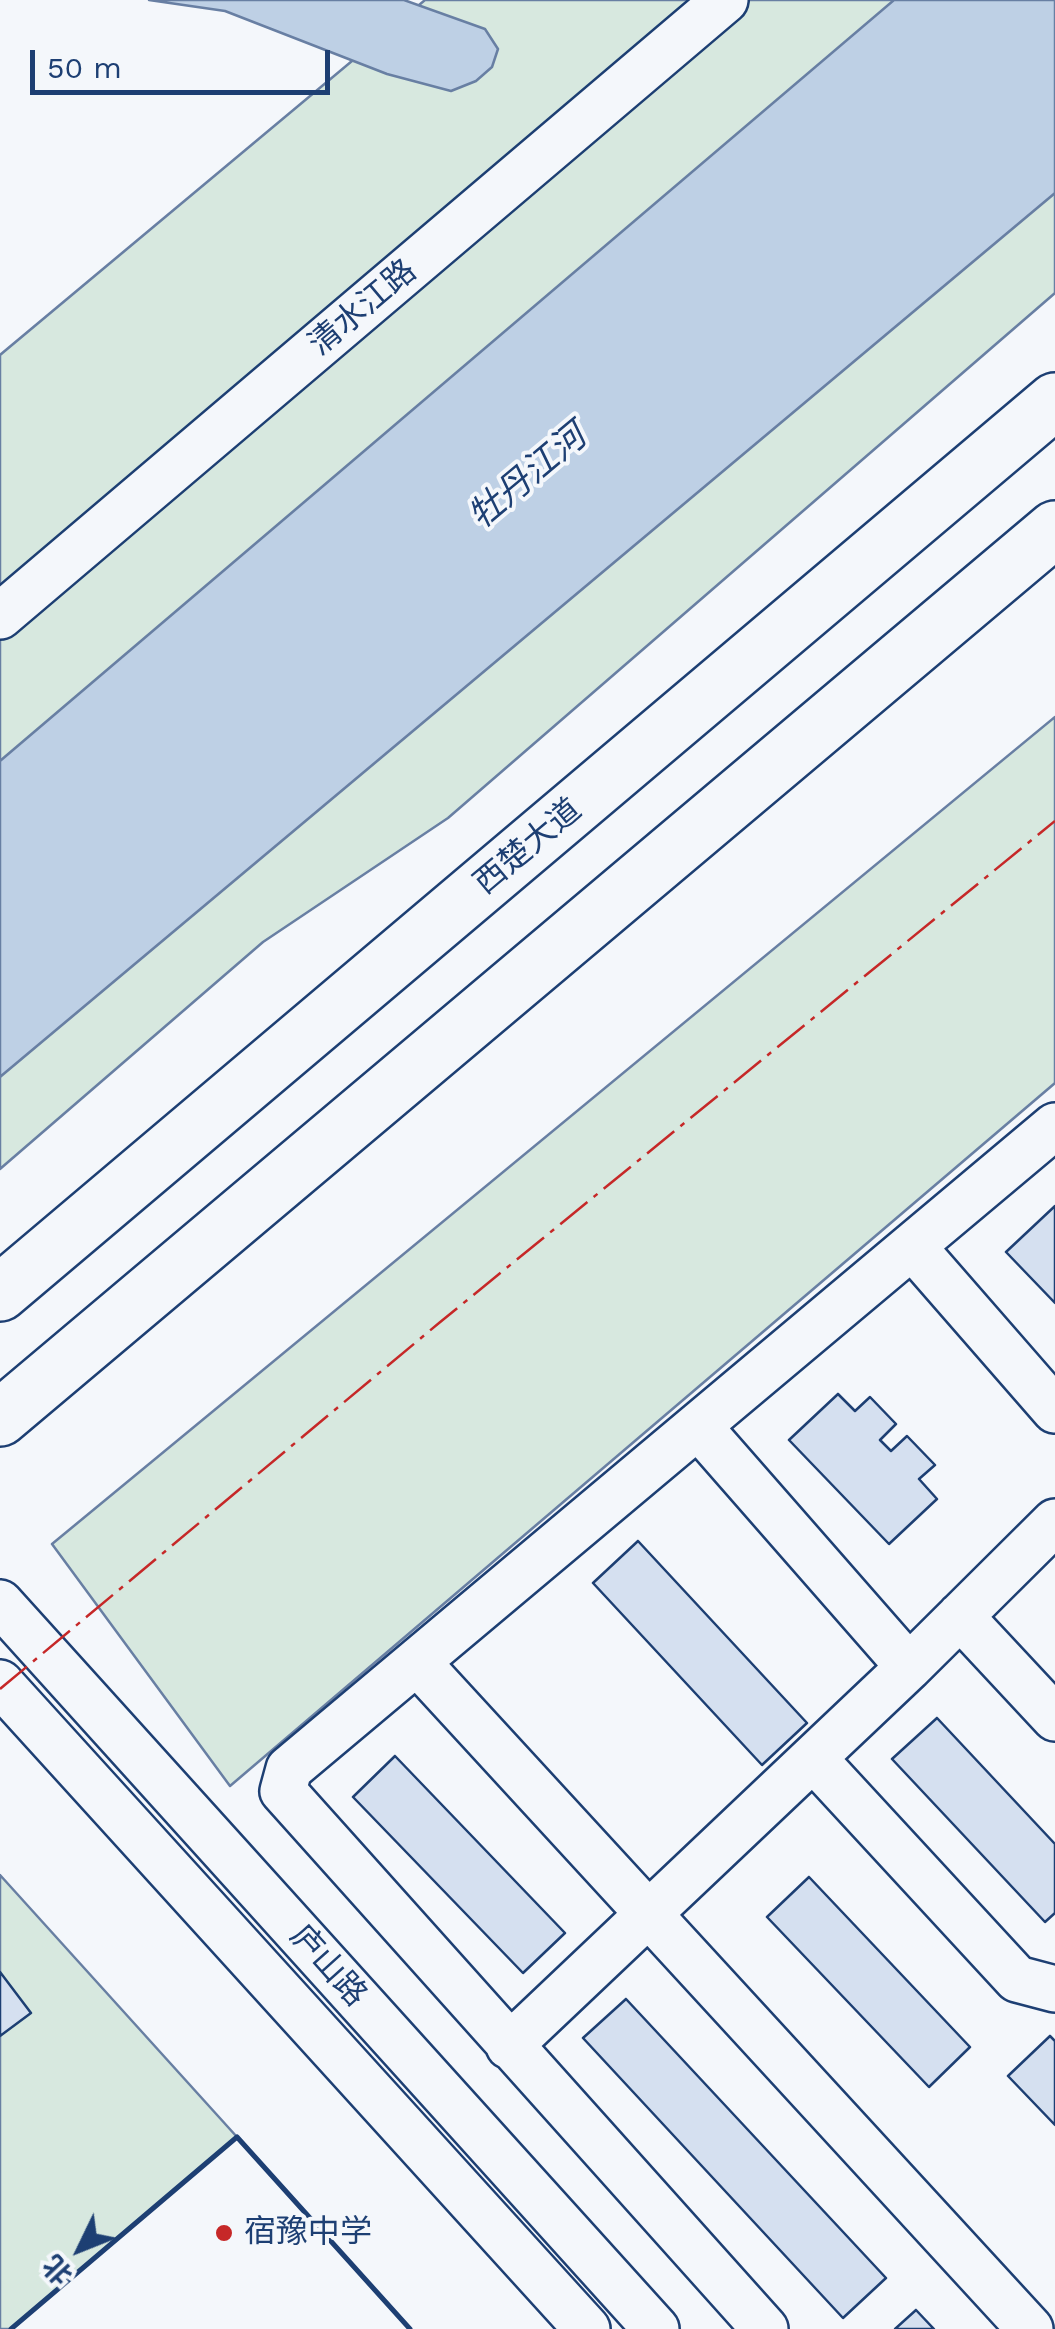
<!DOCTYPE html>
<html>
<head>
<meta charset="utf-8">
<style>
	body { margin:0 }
	#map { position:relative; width:1055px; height:2329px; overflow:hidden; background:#f4f7fb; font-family:"Work Sans","Noto Sans SC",sans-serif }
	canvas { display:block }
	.north { position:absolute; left:30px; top:2199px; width:100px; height:100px; -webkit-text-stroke:8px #f4f7fb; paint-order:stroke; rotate:227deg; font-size:28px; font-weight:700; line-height:40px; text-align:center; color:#1d3f73 }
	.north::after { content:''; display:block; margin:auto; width:35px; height:45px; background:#1d3f73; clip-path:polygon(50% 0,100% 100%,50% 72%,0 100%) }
	.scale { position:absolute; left:30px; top:50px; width:300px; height:45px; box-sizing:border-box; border:5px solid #1d3f73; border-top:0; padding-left:12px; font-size:30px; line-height:35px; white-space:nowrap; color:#1d3f73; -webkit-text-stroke:8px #f4f7fb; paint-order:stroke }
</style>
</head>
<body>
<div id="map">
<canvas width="1055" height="2329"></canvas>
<div class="north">北</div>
<div class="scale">50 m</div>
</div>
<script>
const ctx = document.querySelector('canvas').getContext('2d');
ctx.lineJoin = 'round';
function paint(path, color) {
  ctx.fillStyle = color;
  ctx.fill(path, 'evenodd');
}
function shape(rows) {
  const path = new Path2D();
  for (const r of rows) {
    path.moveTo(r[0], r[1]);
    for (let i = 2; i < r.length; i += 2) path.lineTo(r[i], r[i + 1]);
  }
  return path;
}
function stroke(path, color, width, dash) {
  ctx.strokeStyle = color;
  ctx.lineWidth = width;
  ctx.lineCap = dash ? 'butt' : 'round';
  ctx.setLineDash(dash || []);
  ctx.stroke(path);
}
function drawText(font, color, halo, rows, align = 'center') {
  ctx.font = font + ' "Work Sans","Noto Sans SC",sans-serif';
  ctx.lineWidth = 8;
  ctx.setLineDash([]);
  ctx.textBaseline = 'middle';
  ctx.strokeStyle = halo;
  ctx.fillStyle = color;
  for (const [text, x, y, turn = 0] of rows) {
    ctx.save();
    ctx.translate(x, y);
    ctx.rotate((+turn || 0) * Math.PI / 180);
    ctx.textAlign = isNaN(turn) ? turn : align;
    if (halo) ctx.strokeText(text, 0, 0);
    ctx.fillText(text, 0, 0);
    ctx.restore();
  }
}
const green = shape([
	[425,0,1055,0,1055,293,448,818,263,942,0,1169,0,355,425,0],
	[1055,717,1055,1083,230,1786,52,1544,1055,717],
	[0,1875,237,2137,11,2329,0,2329,0,1875]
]);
paint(green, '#d7e8df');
stroke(green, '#687fa3', 2.5);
const water = shape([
	[149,0,404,0,485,29,498,49,492,67,476,81,451,91,387,74,225,11,149,0],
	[894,0,1055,0,1055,193,0,1077,0,761,894,0]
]);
paint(water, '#bed0e5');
stroke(water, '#687fa3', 2.5);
const building = shape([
	[1055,1206,1055,1303,1006,1252,1055,1206],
	[838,1394,855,1411,870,1397,896,1424,880,1440,891,1451,907,1436,935,1465,919,1479,937,1499,889,1544,789,1440,838,1394],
	[638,1541,807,1723,762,1765,593,1583,638,1541],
	[937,1718,1055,1844,1055,1913,1045,1922,892,1759,937,1718],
	[395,1756,565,1933,523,1973,353,1797,395,1756],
	[809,1877,970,2047,929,2087,767,1917,809,1877],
	[0,1972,31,2013,0,2036,0,1972],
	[626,1999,886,2278,843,2318,583,2038,626,1999],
	[1050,2036,1055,2041,1055,2125,1008,2076,1050,2036],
	[916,2310,934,2329,895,2329,916,2310]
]);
paint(building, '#d5e0f0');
stroke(building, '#1d3f73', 2.5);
const minor = shape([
	[0,616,725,0],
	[912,1246,1055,1410],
	[698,1426,909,1667],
	[0,1603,656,2329],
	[960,1616,1055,1718],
	[417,1662,1030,2329],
	[0,1683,587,2329],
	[813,1758,1017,1979,1055,1989],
	[509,2046,909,1667,1055,1522],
	[765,2329,283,1791,289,1769,1055,1126]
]);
const highway = shape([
	[0,1293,1055,401],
	[0,1418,1055,529]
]);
stroke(minor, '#1d3f73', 50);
stroke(highway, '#1d3f73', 60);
stroke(minor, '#f4f7fb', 45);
stroke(highway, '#f4f7fb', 55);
stroke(shape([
	[11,2329,237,2137,410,2329]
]), '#1d3f73', 5);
stroke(shape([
	[0,1689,439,1323,1055,821]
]), '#c62828', 2.5, [35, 8, 5, 8]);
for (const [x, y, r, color] of [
	[224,2233,10,"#c62828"]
]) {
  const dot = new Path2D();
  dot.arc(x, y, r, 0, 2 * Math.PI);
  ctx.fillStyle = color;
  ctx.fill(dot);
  stroke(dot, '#f4f7fb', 4);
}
drawText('32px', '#1d3f73', '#f4f7fb', [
	["清水江路",363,308,-40],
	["西楚大道",528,847,-40],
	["庐山路",328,1966,48]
]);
drawText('32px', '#1d3f73', '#f4f7fb', [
	["宿豫中学",244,2233]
], 'left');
drawText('italic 35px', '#1d3f73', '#f4f7fb', [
	["牡丹江河",528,477,-40]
]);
</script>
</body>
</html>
